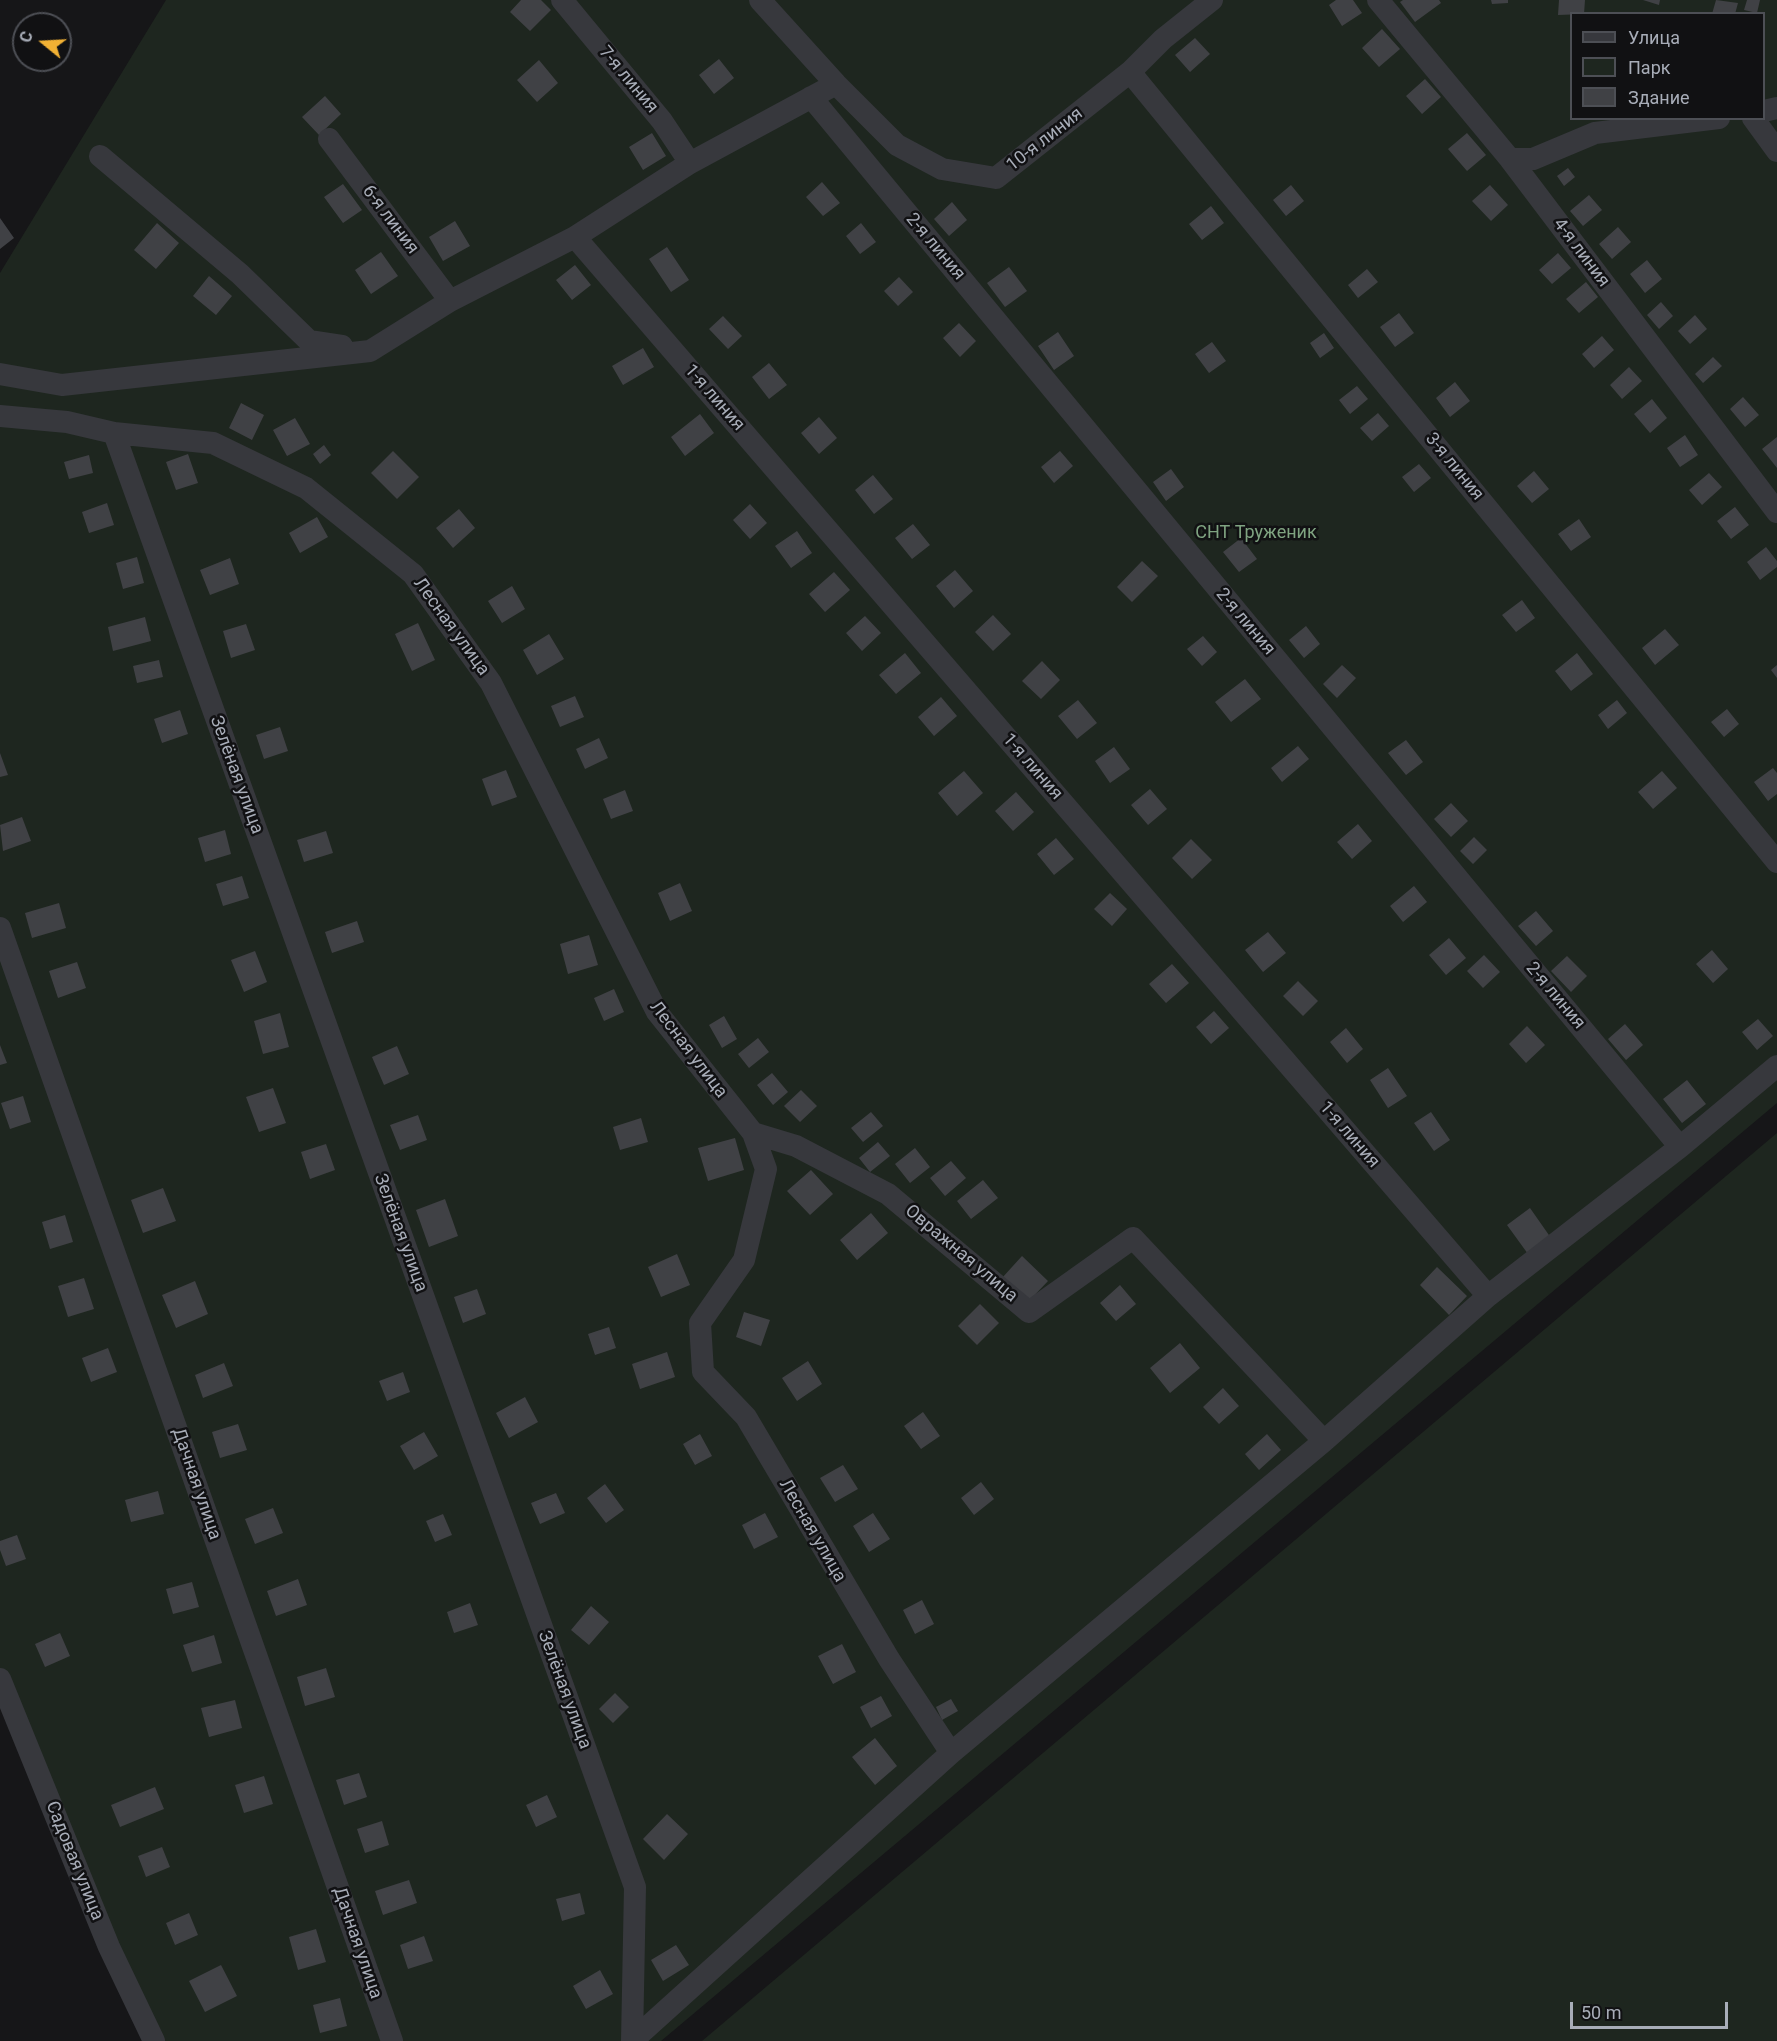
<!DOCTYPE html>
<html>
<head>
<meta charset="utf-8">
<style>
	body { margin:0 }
	#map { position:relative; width:1777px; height:2041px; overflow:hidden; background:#161618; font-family:Roboto,sans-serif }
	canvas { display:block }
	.legend { position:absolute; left:1570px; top:12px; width:195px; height:108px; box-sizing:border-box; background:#111113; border:2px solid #4d4f55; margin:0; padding:8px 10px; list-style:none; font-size:18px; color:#a8adb8 }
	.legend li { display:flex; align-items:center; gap:12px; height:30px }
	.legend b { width:30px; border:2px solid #4d4f55 }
	.north { position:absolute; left:12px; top:12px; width:60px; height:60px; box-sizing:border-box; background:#111113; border:2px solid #4d4f55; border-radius:50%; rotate:288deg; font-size:16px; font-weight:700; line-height:24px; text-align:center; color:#a8adb8 }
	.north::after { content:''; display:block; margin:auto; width:21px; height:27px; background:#f2b134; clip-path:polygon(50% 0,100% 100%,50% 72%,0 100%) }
	.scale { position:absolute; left:1570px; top:2002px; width:158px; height:27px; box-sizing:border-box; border:3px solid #a8adb8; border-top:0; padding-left:8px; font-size:18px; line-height:21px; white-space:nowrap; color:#a8adb8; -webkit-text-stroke:4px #111113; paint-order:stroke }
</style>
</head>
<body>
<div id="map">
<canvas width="1777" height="2041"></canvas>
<ul class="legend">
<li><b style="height:8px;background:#37383d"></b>Улица</li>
<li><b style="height:16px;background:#1e261f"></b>Парк</li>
<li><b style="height:16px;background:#404145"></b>Здание</li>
</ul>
<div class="north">С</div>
<div class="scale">50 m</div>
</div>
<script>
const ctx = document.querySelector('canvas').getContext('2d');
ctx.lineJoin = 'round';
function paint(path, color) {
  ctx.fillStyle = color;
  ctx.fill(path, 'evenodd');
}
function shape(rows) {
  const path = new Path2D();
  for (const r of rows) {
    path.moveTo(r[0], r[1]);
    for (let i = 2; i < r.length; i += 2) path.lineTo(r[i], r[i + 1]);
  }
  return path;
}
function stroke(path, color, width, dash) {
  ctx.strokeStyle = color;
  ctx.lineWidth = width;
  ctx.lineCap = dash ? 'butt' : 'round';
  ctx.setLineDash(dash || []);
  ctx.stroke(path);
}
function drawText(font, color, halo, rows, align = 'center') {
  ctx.font = font + ' Roboto,sans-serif';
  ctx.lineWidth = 5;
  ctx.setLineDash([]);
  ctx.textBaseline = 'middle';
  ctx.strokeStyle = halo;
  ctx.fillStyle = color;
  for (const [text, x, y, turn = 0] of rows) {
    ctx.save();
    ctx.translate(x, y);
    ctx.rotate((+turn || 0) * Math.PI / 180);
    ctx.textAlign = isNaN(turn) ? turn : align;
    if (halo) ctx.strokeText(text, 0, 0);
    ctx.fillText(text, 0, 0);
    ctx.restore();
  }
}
paint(shape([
	[166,0,1777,0,1777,1103,661,2041,155,2041,0,1689,0,273],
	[1572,14,1764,14,1764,118,1572,118],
	[1777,1133,1777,2041,702,2041]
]), '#1e261f');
paint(shape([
	[521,0,541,0,551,10,530,31,510,12],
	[1336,0,1353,0,1362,13,1342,26,1329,5],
	[1403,0,1439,0,1441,3,1415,22,1400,2],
	[1491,0,1508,0,1508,3,1492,4],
	[1559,0,1585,0,1584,14,1558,15],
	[1643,0,1660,0,1659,5],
	[1716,0,1738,3,1735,14,1712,14],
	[1747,0,1760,0,1757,13,1744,10],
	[1382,29,1400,49,1379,67,1362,48],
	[1195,38,1210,54,1190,72,1175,55],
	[719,59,734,78,714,94,699,75],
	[539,60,558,83,537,102,517,80],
	[1425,79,1441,97,1422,114,1406,96],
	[325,96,341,114,319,135,302,117],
	[652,133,666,156,643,170,629,147],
	[1467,133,1486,155,1467,171,1448,149],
	[1568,168,1575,177,1564,186,1557,176],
	[822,182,840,203,823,216,806,197],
	[343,184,362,210,343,223,324,197],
	[1291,185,1304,201,1286,216,1273,200],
	[1490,185,1508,205,1491,221,1472,201],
	[1589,195,1602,210,1583,226,1570,211],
	[952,202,967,220,949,236,934,219],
	[1211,206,1224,223,1202,240,1189,224],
	[0,218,14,238,0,249],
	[455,221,470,246,443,261,429,237],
	[157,223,179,243,156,269,134,250],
	[861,223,876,242,860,254,846,236],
	[1618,227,1631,242,1612,259,1599,244],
	[667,247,689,280,671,292,649,259],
	[381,252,398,276,371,294,355,270],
	[1558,253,1571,268,1552,284,1539,270],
	[1647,260,1662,279,1645,293,1630,274],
	[575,265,591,285,572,300,556,280],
	[1009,267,1027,291,1005,307,987,283],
	[1367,269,1378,282,1358,298,1348,285],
	[209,276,232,296,216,315,193,296],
	[899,277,913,292,898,306,884,291],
	[1586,282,1598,297,1579,313,1566,299],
	[1661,302,1673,316,1659,329,1647,315],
	[1399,313,1414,333,1395,347,1380,327],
	[1695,315,1707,329,1690,344,1678,331],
	[723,316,742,336,728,349,709,329],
	[959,323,976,341,960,357,943,338],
	[1058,332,1074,356,1054,370,1038,346],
	[1324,333,1334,348,1320,358,1310,343],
	[1602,336,1614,350,1594,368,1582,354],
	[1212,342,1226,361,1209,373,1195,354],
	[643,348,654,367,623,385,612,366],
	[1713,357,1722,366,1703,383,1695,374],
	[769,363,787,385,769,399,752,377],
	[1629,367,1642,381,1622,399,1610,385],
	[1455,382,1470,401,1450,417,1436,398],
	[1357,386,1368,399,1350,414,1339,400],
	[1743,397,1759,415,1745,427,1730,409],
	[1652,399,1667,418,1650,433,1634,414],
	[241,403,264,415,252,440,229,428],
	[1378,413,1389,426,1372,441,1360,428],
	[700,414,714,433,685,456,671,437],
	[819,417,837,438,819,454,801,433],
	[295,418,310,444,287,456,273,430],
	[1685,435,1698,455,1680,467,1667,448],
	[1777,437,1777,468,1762,449],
	[324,445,331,455,320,464,313,454],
	[393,451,419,477,397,499,371,473],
	[1060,451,1073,466,1054,483,1041,467],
	[188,454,198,483,176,490,166,462],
	[89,455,93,473,69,479,64,462],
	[1419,464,1431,478,1414,492,1402,477],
	[1171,469,1184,487,1166,501,1153,482],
	[1534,471,1549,489,1532,503,1517,486],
	[1709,473,1722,487,1702,505,1689,490],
	[873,475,893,499,874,514,855,490],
	[107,503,114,525,89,533,82,512],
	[750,504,767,523,750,539,733,520],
	[1735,507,1749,525,1731,539,1717,521],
	[459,509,475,528,453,548,436,528],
	[317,517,328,537,300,553,289,533],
	[1579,519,1591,537,1571,551,1558,534],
	[913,524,930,545,912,559,895,538],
	[797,531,812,553,791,568,775,546],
	[1241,538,1257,559,1239,572,1223,552],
	[1766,547,1777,561,1777,567,1760,580,1747,562],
	[137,557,144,583,123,589,116,563],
	[230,558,239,584,210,595,200,570],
	[1142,561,1158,576,1132,602,1117,587],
	[955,570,973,591,954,608,936,586],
	[834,572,850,590,825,612,809,594],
	[512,586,525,609,502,623,488,601],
	[1522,600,1535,618,1516,632,1502,615],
	[993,615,1011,634,993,651,975,632],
	[865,616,881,633,862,651,846,633],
	[145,617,151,641,113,651,108,627],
	[418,623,435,660,412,671,395,634],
	[246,624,255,650,231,658,223,631],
	[1306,626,1320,644,1304,658,1289,640],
	[1665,629,1679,645,1655,665,1642,648],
	[549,634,564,659,537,675,523,650],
	[1203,636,1217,652,1202,666,1187,649],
	[905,653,921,673,896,694,879,675],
	[1577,653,1593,674,1571,691,1555,671],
	[159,660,163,677,137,683,133,666],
	[1042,661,1060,680,1041,699,1022,681],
	[1342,665,1356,678,1337,698,1323,684],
	[1777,665,1777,678,1771,670],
	[1245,679,1261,699,1231,722,1215,702],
	[575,696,584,717,560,727,551,706],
	[941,697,957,716,934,736,918,717],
	[1078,700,1097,723,1077,739,1058,716],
	[1617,700,1627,713,1608,729,1598,715],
	[1727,709,1739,724,1724,737,1711,722],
	[180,710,188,734,162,743,154,719],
	[280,727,288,751,264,759,256,735],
	[599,738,608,758,585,769,576,749],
	[1406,740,1423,762,1406,775,1388,753],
	[1298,746,1309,759,1282,782,1271,768],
	[1114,747,1130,769,1110,783,1095,761],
	[0,753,8,775,0,777],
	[1773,768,1777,773,1777,794,1768,801,1754,782],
	[506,770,517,797,492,806,482,779],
	[964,771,983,793,957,816,938,793],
	[1662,771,1677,788,1653,809,1638,792],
	[1150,789,1167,809,1148,825,1131,805],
	[625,790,633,811,611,819,603,799],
	[1016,792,1034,812,1013,831,995,811],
	[1451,803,1468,821,1451,837,1434,819],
	[22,817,31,841,3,851,0,825],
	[1358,824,1372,841,1352,859,1337,842],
	[225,830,231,854,205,862,198,838],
	[326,831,333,853,304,862,297,840],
	[1474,837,1487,850,1473,864,1460,851],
	[1056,838,1074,859,1054,875,1037,854],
	[1191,839,1212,860,1192,879,1172,858],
	[242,876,249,898,223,906,216,884],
	[680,883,692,911,670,921,658,893],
	[1414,886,1427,902,1403,922,1390,906],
	[1110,893,1127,909,1112,926,1094,909],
	[59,903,66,928,32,938,25,913],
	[1536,911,1553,931,1536,946,1518,926],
	[357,921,364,942,332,953,325,932],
	[1268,932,1286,953,1263,972,1245,950],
	[589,935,598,965,568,974,560,944],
	[1449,938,1466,958,1446,975,1429,955],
	[1712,950,1728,969,1713,983,1696,964],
	[255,951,267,982,244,992,231,960],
	[1484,955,1500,972,1483,988,1467,971],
	[1567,956,1587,976,1571,992,1551,971],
	[77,962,86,988,58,998,49,971],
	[1172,964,1189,983,1166,1003,1149,984],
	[1298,981,1318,1001,1303,1016,1283,996],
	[614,989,624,1012,604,1021,594,998],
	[1214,1011,1229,1028,1211,1044,1196,1027],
	[280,1013,289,1047,263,1054,254,1021],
	[724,1016,737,1039,722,1048,709,1025],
	[1758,1019,1773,1036,1757,1050,1742,1032],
	[1625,1024,1643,1045,1626,1060,1608,1039],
	[1527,1026,1545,1045,1526,1063,1509,1044],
	[1346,1028,1363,1049,1347,1063,1330,1042],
	[758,1038,769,1052,749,1068,738,1054],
	[0,1045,7,1063,0,1065],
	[397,1046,409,1074,384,1085,372,1057],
	[1388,1068,1407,1096,1388,1108,1370,1080],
	[772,1073,788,1092,773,1105,757,1085],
	[1687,1080,1706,1104,1682,1123,1663,1099],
	[273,1088,286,1123,259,1132,246,1097],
	[801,1090,817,1106,800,1122,784,1106],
	[23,1096,31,1122,10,1129,1,1103],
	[871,1112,883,1126,863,1142,851,1128],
	[1431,1112,1450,1140,1434,1151,1414,1123],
	[418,1115,427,1140,400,1150,390,1125],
	[641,1118,648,1142,620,1150,613,1127],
	[735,1138,744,1170,708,1181,698,1148],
	[878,1142,890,1156,870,1172,859,1158],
	[326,1144,335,1170,310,1179,301,1152],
	[915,1148,930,1167,910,1183,895,1164],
	[951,1161,966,1178,945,1196,930,1178],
	[811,1170,833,1194,810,1215,787,1191],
	[983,1180,998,1198,971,1219,957,1201],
	[163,1188,176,1221,143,1233,131,1200],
	[445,1199,458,1236,429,1247,416,1210],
	[1530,1208,1551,1238,1528,1254,1507,1225],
	[871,1213,888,1233,857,1260,840,1240],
	[65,1215,73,1242,50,1249,42,1222],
	[677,1254,690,1285,661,1297,648,1267],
	[1022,1256,1048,1281,1028,1302,1002,1278],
	[1437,1267,1467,1296,1449,1315,1420,1285],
	[84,1278,94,1309,68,1317,58,1286],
	[195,1281,208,1314,176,1328,162,1295],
	[1120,1285,1136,1304,1116,1321,1100,1303],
	[477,1289,486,1314,463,1323,454,1297],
	[980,1304,999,1323,977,1345,958,1326],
	[744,1312,770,1320,761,1346,736,1337],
	[609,1327,616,1348,595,1355,588,1334],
	[1180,1343,1200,1368,1170,1393,1150,1368],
	[108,1348,117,1372,91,1382,82,1358],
	[667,1352,675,1377,640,1389,632,1364],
	[808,1361,822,1384,797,1401,782,1378],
	[224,1363,233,1386,203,1398,195,1375],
	[403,1372,410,1392,387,1401,379,1381],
	[1223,1388,1239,1406,1219,1424,1203,1407],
	[525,1397,538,1422,509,1438,496,1413],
	[923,1412,940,1436,921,1449,904,1426],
	[238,1424,247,1450,220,1458,212,1432],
	[424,1432,438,1456,414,1470,400,1446],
	[700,1434,712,1456,695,1465,683,1444],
	[1267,1434,1281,1450,1259,1470,1245,1454],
	[843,1465,858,1489,835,1502,820,1478],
	[981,1482,994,1499,974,1515,961,1498],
	[605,1484,624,1510,606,1523,587,1498],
	[158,1491,164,1514,131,1522,125,1500],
	[556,1493,565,1513,540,1524,531,1503],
	[273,1508,283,1533,255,1544,245,1519],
	[765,1513,778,1537,754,1549,742,1525],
	[873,1513,890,1539,869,1552,853,1526],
	[443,1514,452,1535,435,1542,426,1521],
	[17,1535,26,1559,6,1566,0,1550,0,1541],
	[298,1579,307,1605,276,1616,267,1591],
	[192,1582,199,1607,173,1614,166,1589],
	[922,1600,934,1624,915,1634,903,1610],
	[470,1603,478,1625,454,1633,447,1612],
	[591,1606,609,1622,589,1645,571,1630],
	[60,1633,70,1656,45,1667,35,1644],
	[214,1635,222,1663,192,1672,183,1645],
	[842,1644,856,1672,833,1684,818,1656],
	[326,1668,335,1697,305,1706,297,1677],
	[615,1693,629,1707,613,1723,599,1709],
	[881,1696,892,1716,871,1728,860,1707],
	[951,1699,958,1711,942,1720,936,1707],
	[235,1700,242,1728,209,1737,201,1708],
	[875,1738,897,1766,875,1785,852,1757],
	[359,1773,367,1797,344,1805,336,1780],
	[264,1776,273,1804,244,1813,235,1785],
	[155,1787,164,1809,120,1827,111,1805],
	[547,1795,557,1817,536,1827,526,1805],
	[667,1814,688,1834,664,1860,643,1839],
	[382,1821,389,1845,365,1853,357,1829],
	[162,1847,170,1867,146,1877,138,1856],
	[409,1880,417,1903,383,1915,375,1891],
	[580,1893,585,1914,562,1921,556,1899],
	[189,1913,198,1935,175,1945,166,1923],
	[316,1929,326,1962,298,1970,289,1937],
	[424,1936,433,1961,408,1969,400,1945],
	[676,1945,689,1965,663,1981,651,1960],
	[221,1965,237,1996,205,2012,189,1981],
	[600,1970,613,1994,586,2009,573,1986],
	[340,1998,347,2026,320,2033,313,2005]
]), '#404145');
stroke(shape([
	[562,0,662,121,690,163],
	[760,0,836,84,897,145,942,169,996,178,1130,72,1163,39,1212,0],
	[1378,0,1510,159,1777,512],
	[1130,72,1777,862],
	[811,97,1680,1147],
	[1764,111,1777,108],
	[1753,118,1777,151],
	[329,139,450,301],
	[100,156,240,274,309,341,342,346],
	[1510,159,1533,159,1595,133,1719,118],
	[575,237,1488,1296],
	[0,374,62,385,370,351,450,301,575,237,690,163,836,84],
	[0,416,67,422,114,433,213,443,306,488,413,574,491,683,657,1012,753,1133,766,1169,744,1260,700,1323,703,1372,746,1417,889,1659,951,1753],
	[114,433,635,1887,632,2041],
	[0,928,392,2041],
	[753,1133,796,1146,888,1194,1029,1312,1133,1238,1324,1441],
	[0,1679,109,1947,154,2041],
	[632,2041,951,1753,1324,1441,1488,1296,1680,1147,1777,1066]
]), '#37383d', 22);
drawText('18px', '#a8adb8', '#111113', [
	["7-я линия",628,80,50],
	["10-я линия",1045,140,-38],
	["6-я линия",390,220,53],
	["2-я линия",935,247,50],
	["4-я линия",1581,253,53],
	["1-я линия",714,398,49],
	["3-я линия",1454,467,51],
	["2-я линия",1245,622,50],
	["Лесная улица",451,627,54],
	["1-я линия",1032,767,49],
	["Зелёная улица",236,775,70],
	["2-я линия",1555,996,50],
	["Лесная улица",688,1050,53],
	["1-я линия",1349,1135,49],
	["Зелёная улица",400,1233,70],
	["Овражная улица",961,1254,40],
	["Дачная улица",196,1484,71],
	["Лесная улица",812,1531,60],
	["Зелёная улица",564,1690,70],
	["Садовая улица",74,1861,68],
	["Дачная улица",357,1943,71]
]);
drawText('18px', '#7fa381', '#111113', [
	["СНТ Труженик",1256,533]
]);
</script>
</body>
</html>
